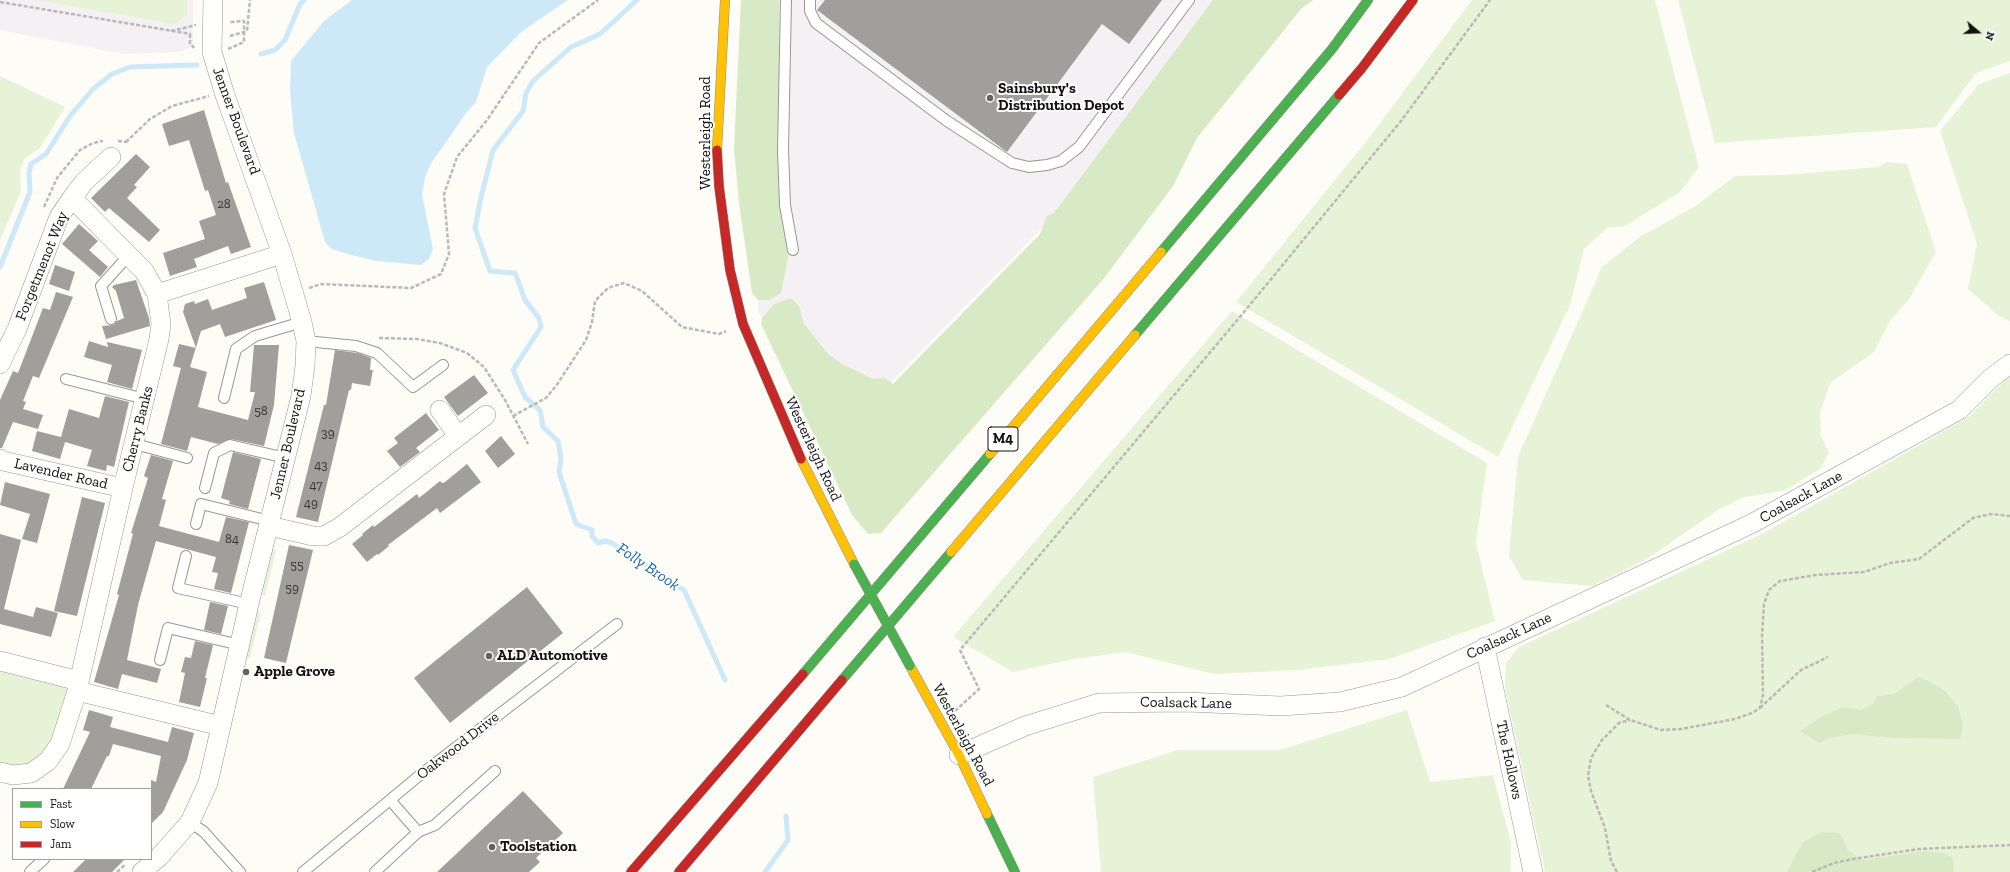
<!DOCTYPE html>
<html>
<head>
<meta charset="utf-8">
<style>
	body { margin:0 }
	#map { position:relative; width:2010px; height:872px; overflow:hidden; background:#fdfcf7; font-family:"Zilla Slab",serif }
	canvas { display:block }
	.legend { position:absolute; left:12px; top:788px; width:140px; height:72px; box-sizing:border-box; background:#fff; border:1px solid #a0a0a0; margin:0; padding:5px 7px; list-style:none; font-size:12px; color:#111 }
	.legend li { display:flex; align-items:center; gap:8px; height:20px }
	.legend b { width:20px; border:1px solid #a0a0a0 }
	.north { position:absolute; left:1958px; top:12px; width:40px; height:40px; -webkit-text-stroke:3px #fff; paint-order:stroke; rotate:109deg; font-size:11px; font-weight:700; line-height:16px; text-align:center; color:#111 }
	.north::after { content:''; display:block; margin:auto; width:14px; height:18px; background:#111; clip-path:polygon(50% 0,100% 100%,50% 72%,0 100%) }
</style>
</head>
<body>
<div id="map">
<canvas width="2010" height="872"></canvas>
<ul class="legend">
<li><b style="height:5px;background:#4caf50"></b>Fast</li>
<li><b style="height:5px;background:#ffc107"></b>Slow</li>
<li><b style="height:5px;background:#c62828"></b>Jam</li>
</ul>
<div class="north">N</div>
</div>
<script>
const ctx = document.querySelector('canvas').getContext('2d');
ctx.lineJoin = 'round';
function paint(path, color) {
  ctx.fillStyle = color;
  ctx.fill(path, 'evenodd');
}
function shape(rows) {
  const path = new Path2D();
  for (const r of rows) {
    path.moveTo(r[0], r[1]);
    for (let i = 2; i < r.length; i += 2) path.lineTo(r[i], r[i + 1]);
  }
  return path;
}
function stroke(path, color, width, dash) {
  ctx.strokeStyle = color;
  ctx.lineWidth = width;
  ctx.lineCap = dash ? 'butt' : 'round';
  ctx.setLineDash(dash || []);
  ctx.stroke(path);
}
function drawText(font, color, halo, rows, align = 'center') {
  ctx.font = font + ' "Zilla Slab",serif';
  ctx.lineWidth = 4;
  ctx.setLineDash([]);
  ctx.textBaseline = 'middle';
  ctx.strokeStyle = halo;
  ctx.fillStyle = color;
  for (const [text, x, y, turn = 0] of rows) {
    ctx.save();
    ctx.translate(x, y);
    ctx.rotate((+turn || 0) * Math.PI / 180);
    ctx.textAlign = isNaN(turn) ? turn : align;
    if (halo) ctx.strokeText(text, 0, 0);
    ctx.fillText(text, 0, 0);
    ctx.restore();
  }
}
paint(shape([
	[0,0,193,0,193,47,179,52,123,54,0,30],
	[753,0,1213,0,1048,222,835,439,758,311]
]), '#f5f0f3');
paint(shape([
	[36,0,187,0,187,15,175,24],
	[1472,0,1655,0,1699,167,1680,192,1623,227,1608,227,1584,249,1570,305,1498,457,1236,302,1369,138],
	[1678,0,2010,0,2010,61,1976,73,1936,127,1715,143],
	[2010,73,2010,321,1999,316,1968,289,1977,244,1940,131,1979,84],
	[0,76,65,107,40,148,24,159,20,171,21,191,0,241],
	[1887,162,1907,164,1936,252,1909,299,1890,321,1874,352,1830,383,1820,413,1821,436,1829,453,1820,469,1783,491,1744,497,1718,510,1645,560,1592,586,1523,580,1509,556,1518,457,1602,267,1641,236,1694,207,1735,176,1785,175,1878,167],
	[1232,311,1487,463,1476,543,1495,621,1390,659,1297,670,1214,674,1126,652,1074,659,1013,672,953,637],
	[2010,378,2010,872,1545,872,1505,688,1506,663,1519,647,1762,534,1969,417,2005,380],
	[273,549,276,550,265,596,262,595],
	[257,612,261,613,250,658,246,657],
	[0,670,68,688,52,744,45,755,25,766,11,766,0,763],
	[1407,710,1430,782,1493,775,1511,842,1511,872,1101,872,1093,777,1178,750,1280,750]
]), '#e7f3d7');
paint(shape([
	[741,0,779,0,780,148,788,258,781,293,769,300,758,300,752,293,739,203,734,149],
	[1213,0,1313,0,1301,9,1197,138,1173,186,1105,277,881,533,868,534,852,515,761,324,762,318,774,304,791,298,799,306,804,324,828,354,842,364,873,379,885,378,893,384,1040,234,1047,216,1054,213],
	[1918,677,1927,680,1944,690,1958,706,1963,727,1960,739,1892,738,1854,734,1830,738,1819,743,1800,731,1821,717,1843,707,1861,710,1873,704,1877,696,1894,694],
	[1822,832,1840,833,1848,850,1862,860,1925,851,1944,853,1953,858,1954,870,1953,872,1787,872,1803,842]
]), '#d8eac5');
paint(shape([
	[352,0,568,0,521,32,487,67,476,102,466,113,430,165,425,178,422,195,433,249,429,259,421,265,377,261,351,255,332,249,325,242,294,133,290,91,291,61,324,21]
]), '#cde8f7');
stroke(shape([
	[637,0,600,34,571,47,533,81,526,93,523,111,493,150,481,197,475,228,490,271,515,273,525,300,539,318,541,327,513,370,525,397,540,410,543,427,558,441,561,459,559,472,576,524,592,530,592,536,598,543,605,541,612,543,684,590,725,680],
	[261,54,275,50,285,40,300,4,304,0],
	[0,267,30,192,29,173,31,164,46,154,70,116,93,89,112,74,130,67,197,65],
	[765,872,788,840,786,816]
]), '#cde8f7', 5);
paint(shape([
	[825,0,1162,0,1129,44,1102,24,1007,152,817,10],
	[204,110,226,183,228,182,251,247,231,254,228,246,194,259,197,267,170,276,163,253,205,239,199,221,216,215,208,190,205,191,189,140,169,146,162,124],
	[136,154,150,167,134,185,137,187,127,198,160,230,149,242,109,208,105,212,91,198],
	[79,224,98,241,89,250,108,267,100,277,62,244],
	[55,265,75,272,69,291,49,284],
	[136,280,149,318,150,326,106,339,102,326,113,325,117,321,124,318,116,291,112,287,114,285],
	[264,282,276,320,225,337,220,324,201,331,190,367,207,372,198,407,248,420,255,392,250,392,254,345,279,345,274,405,264,446,231,439,218,444,191,437,187,451,161,444,181,368,173,366,179,344,196,348,183,312,185,304,194,301,195,304,208,299,212,310,247,298,244,288],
	[56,292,73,297,39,378,33,376,23,401,26,402,23,409,43,415,38,429,13,422,2,448,0,448,0,400,13,371,18,373,43,308,50,310],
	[89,341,108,347,107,342,142,350,132,389,107,382,112,365,84,357],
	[335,350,358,353,371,358,370,370,373,370,370,386,352,383,351,390,349,390,318,522,296,517,324,405,326,405],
	[474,375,488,393,458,416,444,397],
	[105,396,129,402,114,467,107,465,106,471,87,466,92,450,65,442,60,459,32,451,37,431,61,437,69,409,99,418],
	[426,413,439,430,416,448,420,452,400,467,387,451,398,443,394,438],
	[501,436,515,454,498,468,485,451],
	[233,452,261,459,248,509,229,504,230,501,221,498],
	[151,455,173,461,162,499,166,500,159,526,219,542,226,517,249,522,231,593,214,589,218,573,212,572,216,557,156,541,138,605,127,660,161,669,157,683,122,674,118,689,94,682,119,595,117,594,133,534,131,533,148,478,144,476],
	[467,464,481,482,440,513,437,508,388,545,389,546,378,555,377,554,367,562,352,544,363,535,362,534,373,525,374,527,417,494,419,498,440,481,442,483,445,482],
	[5,482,50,494,37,543,22,539,30,514,0,505],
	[82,497,105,503,77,616,54,611],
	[0,534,21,540,4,609,33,617,36,607,58,613,51,637,0,624],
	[289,545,313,550,286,663,264,658],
	[527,587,563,633,450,723,414,678],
	[210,602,228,606,221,634,204,630],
	[195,641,213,645,205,678,207,678,200,707,179,702,185,673,181,672,185,657,191,658],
	[89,710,113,717,110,727,168,742,172,727,194,733,187,760,163,812,151,824,151,780,156,782,161,756,113,744,109,756,107,756,91,789,63,789,90,732,83,730],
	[523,791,563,833,536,858,540,862,529,872,437,872],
	[86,859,125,859,112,872,73,872]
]), '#a19f9c');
const lane = shape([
	[786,0,783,150,785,205,793,250],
	[810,0,810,11,816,23,828,32,947,121,1012,163,1029,167,1047,165,1061,161,1079,147,1189,0],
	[111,319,101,286,129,255],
	[306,341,356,346,377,353,413,387,443,365],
	[66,379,145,399],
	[224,398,236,349,255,336,302,322],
	[135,444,187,458],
	[205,488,214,453,230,445,286,458],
	[196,524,201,504,270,521],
	[186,556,178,588,249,604],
	[160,660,168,628,240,645],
	[390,800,418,832,435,825,495,771],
	[190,822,204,832,240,872],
	[30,872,44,859],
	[303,872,420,775,617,624],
	[375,872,418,832]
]);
const street = shape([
	[72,198,84,182,111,157],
	[157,294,282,254],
	[0,364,17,329,59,217,72,198,144,271,157,294,161,324,159,339,123,488,77,691,60,744,48,761,31,773,13,775,0,772],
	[440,410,458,436],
	[0,459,3,461,123,488],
	[269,526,313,536,324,536,340,527,486,415],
	[1485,647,1533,872],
	[0,661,79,681],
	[77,691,221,726],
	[959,755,1025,726,1099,703,1186,702,1281,706,1340,702,1402,687,1751,524,1959,410,1991,378,2010,364],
	[142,872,160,856,190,822,208,783,249,604,301,396,305,366,306,341,302,322,282,254,225,95,212,52,213,0]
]);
const fast = shape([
	[1161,252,1332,49,1368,0],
	[1135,335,1339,95],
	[803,674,990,454],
	[842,680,951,552],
	[987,814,1015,872]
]);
const slow = shape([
	[717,150,725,0],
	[990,454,1161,252],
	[801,459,854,564],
	[951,552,1135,335],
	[910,666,959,755,987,814]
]);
const jam = shape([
	[1339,95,1362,68,1413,0],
	[717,150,719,186,730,270,743,324,801,459],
	[631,872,803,674],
	[679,872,842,680]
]);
stroke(lane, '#979795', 12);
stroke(street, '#979795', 20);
stroke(fast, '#8e8d8b', 10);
stroke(slow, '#8e8d8b', 10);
stroke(jam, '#8e8d8b', 10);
stroke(shape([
	[0,2,191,34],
	[171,31,196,25],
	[190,34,190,43,194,48],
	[230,36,247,31,250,0],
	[228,49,244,42,244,21,229,22],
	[118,141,127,142],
	[126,142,150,119,172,106,209,96],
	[44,207,57,178,70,162,80,150,93,143,103,141],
	[309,288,321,284,411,288,441,274,449,254,444,194,457,157,487,120,539,43,598,0],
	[379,338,417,339,440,343,467,353,484,367,505,400,528,444],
	[513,416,546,398,556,386,586,340,592,322,595,301,608,288,624,283,642,291,682,327,719,334,726,331],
	[1606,705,1630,720,1661,730,1681,729,1735,719,1752,713,1760,708,1763,695,1762,635,1764,604,1769,590,1780,581,1816,575,1864,572,1890,563,1919,559,1973,518,1991,514,2010,516],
	[1760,708,1801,670,1828,657],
	[955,711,979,689,960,650,1244,312,1401,121,1490,0],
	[117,872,126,864],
	[1617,872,1611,861,1605,828,1591,791,1588,776,1591,758,1602,740,1619,723,1630,720],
	[1812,872,1834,863,1853,859,1919,849,2010,845]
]), '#b9b9b8', 2.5, [4, 2]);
stroke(lane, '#fffffe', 10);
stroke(street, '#fffffe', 19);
stroke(fast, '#4caf50', 9);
stroke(slow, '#ffc107', 9);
stroke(jam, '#c62828', 9);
const fastBridge = shape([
	[854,564,910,666]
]);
stroke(fastBridge, '#8e8d8b', 10, []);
stroke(fastBridge, '#4caf50', 9);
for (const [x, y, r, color] of [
	[990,98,4,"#646362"],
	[489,656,4,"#646362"],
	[246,672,4,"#646362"],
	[492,847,4,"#646362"]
]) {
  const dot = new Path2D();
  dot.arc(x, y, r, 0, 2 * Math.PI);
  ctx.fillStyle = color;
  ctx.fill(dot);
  stroke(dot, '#fff', 1.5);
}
drawText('13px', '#353434', null, [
	["28",224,204],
	["58",261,411],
	["39",328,433],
	["43",321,465],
	["47",316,485],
	["49",311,503],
	["84",232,539],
	["55",297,565],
	["59",292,588]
]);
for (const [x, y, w] of [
	[1003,439,30]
]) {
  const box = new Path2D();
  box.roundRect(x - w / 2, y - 12, w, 24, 3);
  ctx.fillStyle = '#fff';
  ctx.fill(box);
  stroke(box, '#111', 1);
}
drawText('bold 14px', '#111', null, [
	["M4",1003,439]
]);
drawText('bold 15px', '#111', '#fff', [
	["Sainsbury's",998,89],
	["Distribution Depot",998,106],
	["ALD Automotive",497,656],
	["Apple Grove",254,672],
	["Toolstation",500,847]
], 'left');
drawText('15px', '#111', '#fff', [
	["Jenner Boulevard",236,121,70],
	["Westerleigh Road",706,133,-90],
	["Forgetmenot Way",42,266,-68],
	["Cherry Banks",138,429,-76],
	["Jenner Boulevard",288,444,-77],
	["Westerleigh Road",813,449,65],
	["Lavender Road",61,474,13],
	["Coalsack Lane",1801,497,-29],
	["Coalsack Lane",1509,636,-25],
	["Coalsack Lane",1186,703,1],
	["Westerleigh Road",963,735,62],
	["Oakwood Drive",458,746,-38],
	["The Hollows",1509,760,78]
]);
drawText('italic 16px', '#1768a6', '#fff', [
	["Folly Brook",648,567,34]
]);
</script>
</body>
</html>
